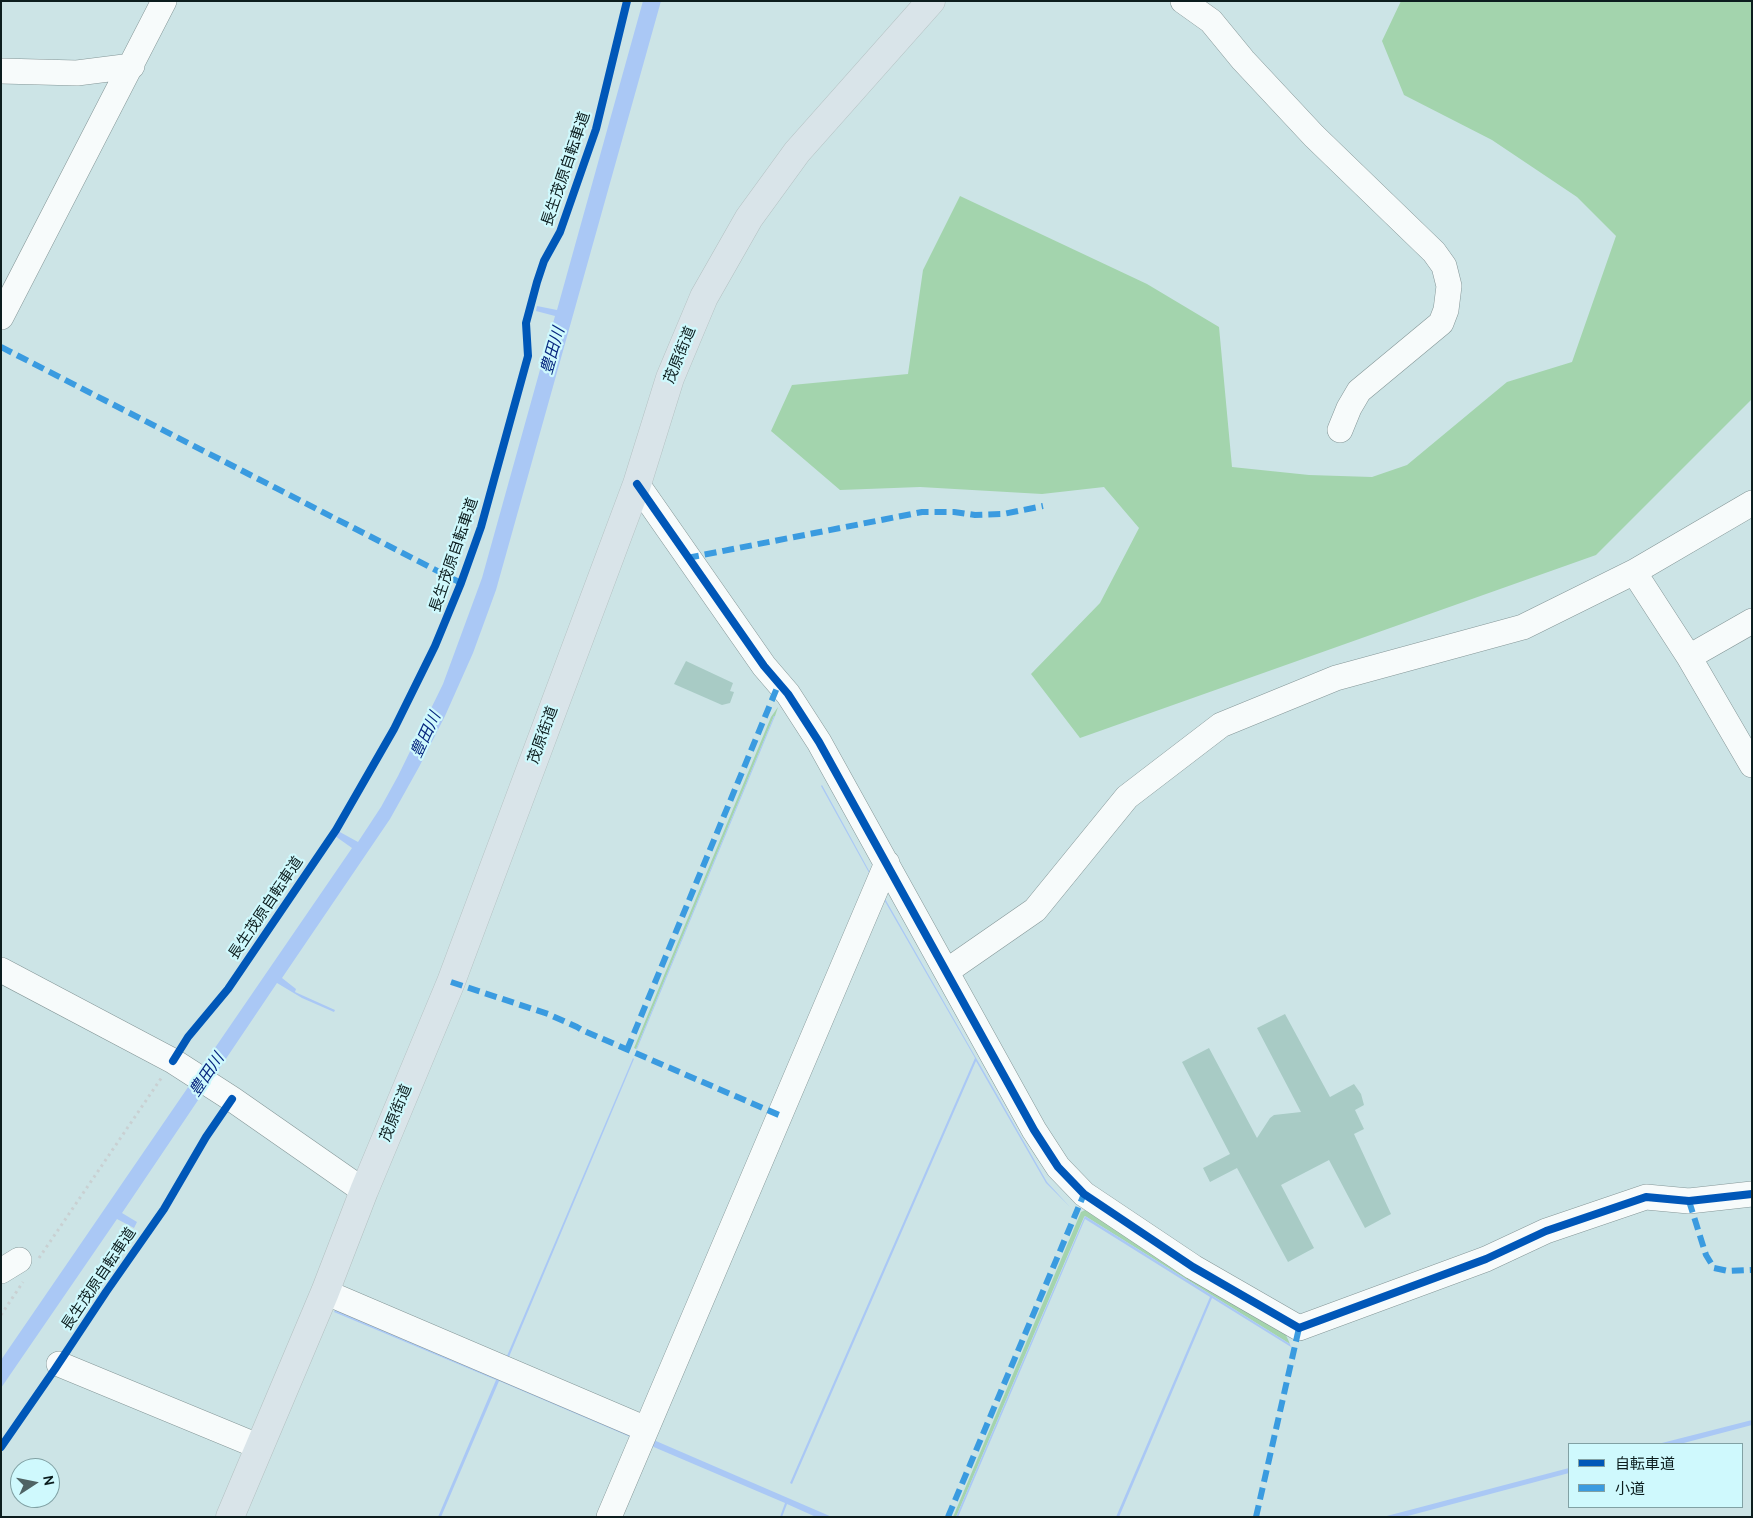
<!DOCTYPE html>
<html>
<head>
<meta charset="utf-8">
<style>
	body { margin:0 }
	#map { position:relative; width:1753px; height:1518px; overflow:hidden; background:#cce4e6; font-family:Cabin,"Noto Sans JP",sans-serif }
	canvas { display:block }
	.frame { position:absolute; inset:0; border:2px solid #0c1d1e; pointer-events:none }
	.legend { position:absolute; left:1568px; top:1443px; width:175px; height:65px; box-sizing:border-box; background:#cff9fd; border:1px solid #81a1a4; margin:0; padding:6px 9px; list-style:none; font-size:15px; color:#0c1d1e }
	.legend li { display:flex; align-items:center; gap:10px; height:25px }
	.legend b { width:25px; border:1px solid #81a1a4 }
	.north { position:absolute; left:10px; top:1458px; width:50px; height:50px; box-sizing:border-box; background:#cff9fd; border:1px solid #81a1a4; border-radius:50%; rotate:79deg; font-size:14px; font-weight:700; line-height:20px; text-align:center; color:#0c1d1e }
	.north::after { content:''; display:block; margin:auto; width:18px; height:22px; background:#4f6364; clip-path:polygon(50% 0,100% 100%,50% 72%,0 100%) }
</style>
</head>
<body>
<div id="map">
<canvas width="1753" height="1518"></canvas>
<div class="frame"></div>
<ul class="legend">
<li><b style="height:6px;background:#0057b8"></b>自転車道</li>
<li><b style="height:6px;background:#3a9be0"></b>小道</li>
</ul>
<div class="north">N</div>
</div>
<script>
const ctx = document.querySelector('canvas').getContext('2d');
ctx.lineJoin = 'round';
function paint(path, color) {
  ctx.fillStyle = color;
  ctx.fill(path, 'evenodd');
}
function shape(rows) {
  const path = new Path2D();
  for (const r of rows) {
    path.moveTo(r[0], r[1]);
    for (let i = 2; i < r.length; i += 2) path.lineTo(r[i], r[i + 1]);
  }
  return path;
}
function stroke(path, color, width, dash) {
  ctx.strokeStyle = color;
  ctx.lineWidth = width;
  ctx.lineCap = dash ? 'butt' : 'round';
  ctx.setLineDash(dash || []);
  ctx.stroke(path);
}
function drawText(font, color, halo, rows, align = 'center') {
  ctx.font = font + ' Cabin,"Noto Sans JP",sans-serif';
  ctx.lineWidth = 4.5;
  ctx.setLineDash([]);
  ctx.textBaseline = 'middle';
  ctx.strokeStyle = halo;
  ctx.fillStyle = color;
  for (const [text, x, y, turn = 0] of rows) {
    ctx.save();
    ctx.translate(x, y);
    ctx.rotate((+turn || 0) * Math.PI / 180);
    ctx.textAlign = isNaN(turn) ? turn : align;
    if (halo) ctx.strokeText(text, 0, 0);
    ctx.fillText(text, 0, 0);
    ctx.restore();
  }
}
paint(shape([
	[778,707,775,716,774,716,636,1049,634,1048,771,717],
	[1089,1208,1285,1333,1290,1344,1085,1216,1084,1217,956,1517,953,1517,1081,1212]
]), '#a4d4ad');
paint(shape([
	[1401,1,1752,1,1752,399,1596,555,1080,738,1031,674,1100,603,1139,528,1104,487,1042,494,920,487,840,490,771,431,792,385,908,374,923,270,960,196,1147,284,1219,327,1232,467,1309,475,1372,477,1407,465,1507,382,1572,362,1616,236,1577,197,1492,140,1404,95,1382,41]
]), '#a3d4ad');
paint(shape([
	[643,1,661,1,496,590,473,653,445,716,419,767,390,819,282,978,296,989,295,992,335,1010,334,1012,302,998,277,983,122,1213,137,1222,134,1228,117,1219,1,1388,1,1360,352,848,335,836,338,831,358,842,381,807,398,776,443,684,482,578,555,316,536,311,537,306,557,310],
	[774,716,775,716,637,1049,636,1049],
	[822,785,873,878,873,880,821,786],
	[884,897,1047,1182,1070,1207,1046,1183,976,1061,792,1484,790,1483,975,1058,883,898],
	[633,1058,634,1059,506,1364,504,1363],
	[1085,1216,1290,1344,1291,1347,1212,1298,1119,1517,1116,1517,1210,1297,1085,1219,958,1517,956,1517],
	[337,1307,649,1438,832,1517,816,1517,787,1504,782,1517,780,1517,785,1503,499,1381,441,1517,438,1517,496,1380,334,1312],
	[1752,1420,1752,1425,1680,1444,1658,1444],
	[1569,1468,1569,1473,1404,1517,1383,1517]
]), '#aac8f5');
paint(shape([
	[686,661,733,683,730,691,734,692,730,703,722,705,674,684],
	[1285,1014,1330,1097,1354,1084,1361,1094,1364,1105,1355,1110,1364,1129,1354,1134,1391,1214,1365,1228,1329,1160,1281,1185,1314,1248,1288,1262,1237,1168,1210,1182,1203,1168,1230,1154,1182,1062,1209,1048,1257,1138,1270,1118,1274,1115,1301,1112,1257,1028]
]), '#a8cbc5');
const minor = shape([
	[1183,1,1211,21,1243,60,1314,136,1434,252,1444,266,1449,286,1446,310,1441,323,1359,391,1349,408,1340,430],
	[1,71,77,73,132,66],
	[1,317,164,1],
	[637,484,764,666,788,694,819,742,1034,1130,1058,1167,1084,1194,1193,1267,1299,1328,1486,1259,1546,1231,1646,1197,1689,1201,1752,1194],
	[1634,572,1689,657,1752,765],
	[1689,657,1752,621],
	[1,970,173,1061,232,1099,364,1191],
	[947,971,1035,910,1127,797,1221,725,1336,678,1523,627,1634,572,1752,503],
	[1,1271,19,1260],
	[325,1292,646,1429],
	[59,1364,260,1447],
	[609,1517,887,863]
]);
const major = shape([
	[230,1517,325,1292,364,1191,451,982,637,484,670,378,704,297,749,218,797,152,931,1]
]);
stroke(minor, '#849697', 26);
stroke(major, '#b3c0c1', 29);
stroke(shape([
	[39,1258,162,1077],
	[1,1315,23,1282]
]), '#c9d0d2', 3, [2.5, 4]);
stroke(minor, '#f7fbfb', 25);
stroke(major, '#d9e4e9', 28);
stroke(shape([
	[1,347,461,583],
	[687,558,922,512,954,512,975,515,1003,514,1043,506],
	[451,982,548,1014,577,1027,582,1030,779,1115],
	[627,1050,779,683],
	[1689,1201,1706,1255,1714,1268,1728,1271,1752,1270],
	[948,1517,1084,1194],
	[1256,1517,1299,1328]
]), '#3a9be0', 6, [12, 6]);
stroke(shape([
	[637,484,764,666,788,694,819,742,1034,1130,1058,1167,1084,1194,1193,1267,1299,1328,1486,1259,1546,1231,1646,1197,1689,1201,1752,1194],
	[173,1061,188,1037,228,989,336,830,394,729,435,646,461,583,481,527,528,356,526,323,537,282,544,261,560,232,596,129,627,1],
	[1,1447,55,1369,106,1292,164,1209,206,1137,232,1099]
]), '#0057b8', 8);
drawText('15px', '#0c1d1e', '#cff9fd', [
	["長生茂原自転車道",566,169,-71],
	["茂原街道",680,355,-68],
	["長生茂原自転車道",454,555,-71],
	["茂原街道",543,735,-70],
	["長生茂原自転車道",266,908,-56],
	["茂原街道",396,1113,-68],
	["長生茂原自転車道",99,1279,-56]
]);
drawText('italic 16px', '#07277f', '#cff9fd', [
	["豊田川",553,351,-74],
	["豊田川",426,735,-65],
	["豊田川",207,1075,-56]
]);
</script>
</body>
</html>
